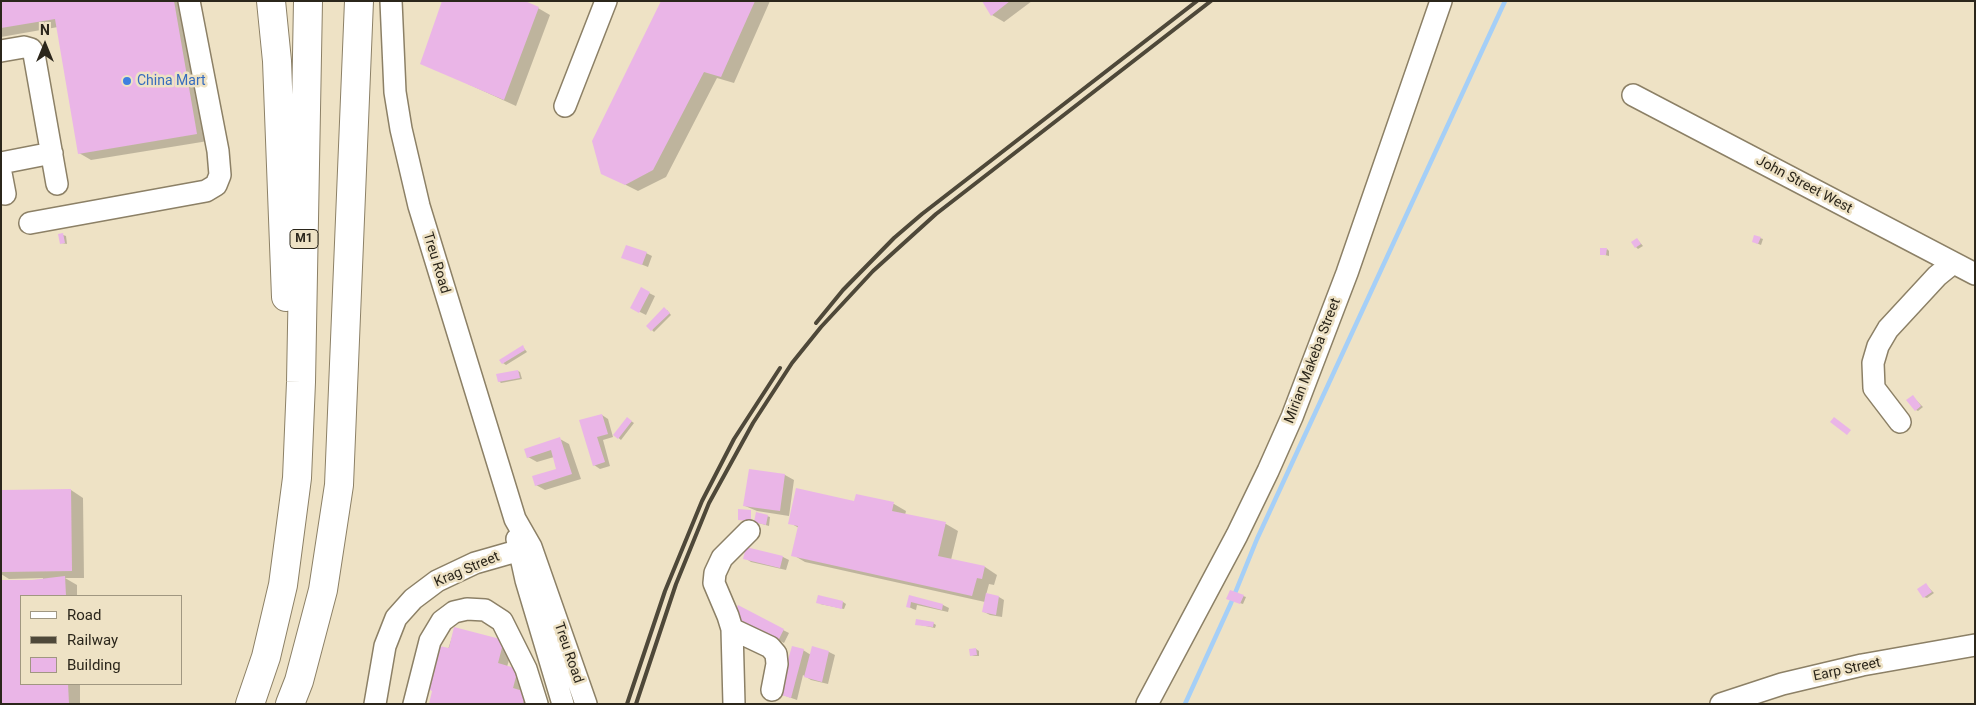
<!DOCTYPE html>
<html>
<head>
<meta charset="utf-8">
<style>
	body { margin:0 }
	#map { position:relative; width:1976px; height:705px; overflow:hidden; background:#eee2c5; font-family:Roboto,sans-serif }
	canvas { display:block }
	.frame { position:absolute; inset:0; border:2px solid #2b261b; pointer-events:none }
	.legend { position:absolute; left:20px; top:595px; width:162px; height:90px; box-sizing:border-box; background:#eee2c5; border:1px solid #a09781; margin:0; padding:6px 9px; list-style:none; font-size:15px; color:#2b261b }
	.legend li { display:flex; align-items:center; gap:10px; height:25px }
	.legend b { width:25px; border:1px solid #a09781 }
	.north { position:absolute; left:20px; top:20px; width:50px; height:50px; -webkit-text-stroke:4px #eee2c5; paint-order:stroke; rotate:0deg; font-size:14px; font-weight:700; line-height:20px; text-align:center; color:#2b261b }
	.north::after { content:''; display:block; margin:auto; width:18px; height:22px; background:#2b261b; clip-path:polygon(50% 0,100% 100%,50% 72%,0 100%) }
</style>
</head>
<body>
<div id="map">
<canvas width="1976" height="705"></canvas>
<div class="frame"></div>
<ul class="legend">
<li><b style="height:6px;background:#fff"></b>Road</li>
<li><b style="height:6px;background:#4e4839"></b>Railway</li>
<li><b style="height:14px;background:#eab5e7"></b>Building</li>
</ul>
<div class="north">N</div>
</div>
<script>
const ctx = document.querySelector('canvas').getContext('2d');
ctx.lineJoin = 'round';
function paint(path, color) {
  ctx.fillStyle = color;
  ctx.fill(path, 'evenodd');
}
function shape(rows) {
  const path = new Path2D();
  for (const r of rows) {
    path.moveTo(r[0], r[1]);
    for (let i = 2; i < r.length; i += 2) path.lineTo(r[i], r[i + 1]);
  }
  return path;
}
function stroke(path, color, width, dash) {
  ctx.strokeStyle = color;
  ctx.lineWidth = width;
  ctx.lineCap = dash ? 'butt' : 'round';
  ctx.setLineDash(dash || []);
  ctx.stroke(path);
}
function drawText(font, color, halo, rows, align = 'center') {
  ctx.font = font + ' Roboto,sans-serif';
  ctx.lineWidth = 5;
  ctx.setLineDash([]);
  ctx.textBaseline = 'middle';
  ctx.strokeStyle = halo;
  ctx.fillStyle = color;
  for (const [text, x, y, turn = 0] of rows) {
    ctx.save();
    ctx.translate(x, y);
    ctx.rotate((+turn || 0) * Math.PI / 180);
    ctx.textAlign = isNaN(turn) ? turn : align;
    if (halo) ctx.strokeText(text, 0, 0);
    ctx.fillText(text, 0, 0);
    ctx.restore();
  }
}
paint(shape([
	[1,1,185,1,208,141,91,160,79,153,58,27,1,37],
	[662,1,770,1,734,83,717,78,666,177,638,191,612,178],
	[983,1,1032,1,1004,22,992,15],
	[538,8,550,15,516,106,422,63],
	[63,235,66,236,67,244,61,243],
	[1760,238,1763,239,1761,245,1756,243],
	[1637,239,1643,246,1638,249,1636,247],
	[1607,249,1609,251,1609,256,1601,254],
	[646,253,652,256,648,267,623,257],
	[641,289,655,296,646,315,638,311],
	[667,310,671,315,654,332,652,330],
	[523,347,527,352,506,365,503,363],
	[518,371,520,372,522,379,501,383,499,381],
	[1913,397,1923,407,1918,411,1916,410],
	[602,415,608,419,613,437,603,440,610,466,600,469,594,465,581,421],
	[628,419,634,423,621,440,615,435],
	[560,439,569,444,581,479,545,490,536,485,558,469,554,457,537,462,528,457],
	[750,470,785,475,794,480,789,516,757,511,757,513,770,517,769,526,755,522,757,511,745,506],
	[71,490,83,498,84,578,65,578,77,585,77,596,21,596,21,684,80,684,80,704,1,704,1,582,43,580,43,578,9,579,1,574,1,491],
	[857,495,894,504,906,511,905,515,946,524,958,531,951,560,985,567,997,575,994,585,989,584,986,595,999,597,1004,600,1002,617,990,615,984,612,985,602,805,562,793,555,799,528,790,523,855,503],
	[747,548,783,557,789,560,786,570,751,562,745,558],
	[1926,585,1934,593,1927,598,1924,597],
	[910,596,943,605,949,608,948,612,917,605,916,610,913,609,907,606],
	[1243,596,1246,597,1243,604,1230,600],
	[819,597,843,602,846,604,844,609,820,604],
	[740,620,783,630,789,633,784,643],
	[933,623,936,625,935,628,916,624],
	[455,628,513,646,507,667,517,670,533,704,430,704],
	[813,648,829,652,835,655,828,684,811,680,803,675,797,700,780,694,803,650,811,655],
	[976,649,979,651,979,656,974,656,971,655]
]), '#0003');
stroke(shape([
	[1185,704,1231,603,1257,539,1505,1]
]), '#a5cff7', 4.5);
paint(shape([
	[1,1,174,1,197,134,78,154,55,19,1,28],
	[442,1,525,1,539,7,504,100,420,64],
	[661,1,755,1,721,77,704,72,653,170,625,185,601,174,592,141],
	[982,1,1010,1,991,16],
	[63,233,65,243,60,244,58,234],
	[1754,235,1761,237,1758,244,1752,242],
	[1637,238,1641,244,1635,248,1631,242],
	[626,245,647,252,642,265,621,258],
	[1600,248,1607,248,1606,255,1600,255],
	[641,287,650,292,639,313,630,308],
	[664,307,670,313,651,331,646,326],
	[523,345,525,350,502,364,499,360],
	[518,370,520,378,498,382,496,374],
	[1913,395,1921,406,1915,411,1906,400],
	[602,414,608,434,597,437,605,462,593,466,579,420],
	[627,417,632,421,618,439,613,435],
	[1834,417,1851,430,1847,435,1830,422],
	[560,437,572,474,535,486,532,476,556,469,551,450,527,458,524,449],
	[749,469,785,474,780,511,743,506],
	[796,488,854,501,856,494,894,502,892,511,946,522,938,556,985,566,982,579,977,578,972,596,791,556,798,526,788,524],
	[71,489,72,571,1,572,1,490],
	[738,509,751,510,751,521,738,520],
	[756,512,768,515,766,525,754,522],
	[746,547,783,556,780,568,743,559],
	[65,576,66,596,21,596,21,684,68,684,69,704,1,704,1,580,32,580],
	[1926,583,1932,592,1923,598,1917,589],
	[1230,590,1244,595,1240,604,1226,599],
	[986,593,999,596,996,615,982,612],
	[818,595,843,601,842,609,816,603],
	[909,595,943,604,942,610,911,602,910,608,906,607],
	[738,605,784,629,778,641,732,617],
	[916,619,934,622,933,627,915,625],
	[454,627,504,640,498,663,518,669,513,688,526,692,523,704,429,704,432,691,428,689,439,646,449,648],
	[792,646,804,649,791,698,778,694],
	[812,646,829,651,822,682,804,677],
	[976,648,977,655,970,656,969,649]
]), '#eab5e7');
const minor = shape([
	[391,1,395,92,401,129,419,206,515,519,531,547,586,704],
	[1,51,24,47,31,49,34,54,57,184],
	[1633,95,1975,274],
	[565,106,606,1],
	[1,163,52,153],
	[1,173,5,194],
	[30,223,206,191,216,185,220,175,218,151,189,1],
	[1900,422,1874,388,1873,363,1878,346,1888,329,1937,276,1953,263],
	[517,539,526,580,563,704],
	[732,629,770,647,776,654,777,664,772,690],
	[375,704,385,646,396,618,413,599,437,581,475,563,531,547],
	[414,704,430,641,442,621,454,612,467,609,485,610,502,621,526,669,537,704],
	[734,704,732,629,728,616,714,583,715,573,722,558,749,531],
	[1147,704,1237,535,1268,471,1292,417,1347,273,1441,1],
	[1721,704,1782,684,1862,665,1975,645]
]);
const highway = shape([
	[271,1,277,61,286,297],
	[250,704,266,657,283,585,297,478,301,382,308,1],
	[290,704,299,681,323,590,339,485,359,1]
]);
stroke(minor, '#8c8066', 24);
stroke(highway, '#8c8066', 30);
stroke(minor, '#fff', 21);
stroke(highway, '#fff', 28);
stroke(shape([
	[816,323,843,290,894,238,922,214,1197,1],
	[627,704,665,591,702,501,734,439,780,368],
	[636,704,676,584,709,503,753,423,792,363,821,327,873,271,936,214,1211,1]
]), '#4e4839', 4);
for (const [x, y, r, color] of [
	[127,81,5,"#3f7fe0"]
]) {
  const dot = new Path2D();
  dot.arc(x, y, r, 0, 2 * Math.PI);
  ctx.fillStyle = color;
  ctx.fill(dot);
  stroke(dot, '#eee2c5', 2);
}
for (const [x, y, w] of [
	[304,239,28]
]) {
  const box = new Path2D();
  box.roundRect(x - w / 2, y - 9.5, w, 19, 4);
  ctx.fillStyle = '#eee2c5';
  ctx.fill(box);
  stroke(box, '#2b261b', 1);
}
drawText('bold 12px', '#2b261b', null, [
	["M1",304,239]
]);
drawText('14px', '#366cbe', '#eee2c5', [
	["China Mart",137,81]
], 'left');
drawText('14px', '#2b261b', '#eee2c5', [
	["John Street West",1804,185,28],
	["Treu Road",436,263,73],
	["Mirian Makeba Street",1313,361,-69],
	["Krag Street",467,570,-23],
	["Treu Road",568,653,71],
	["Earp Street",1847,670,-12]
]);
</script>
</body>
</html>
